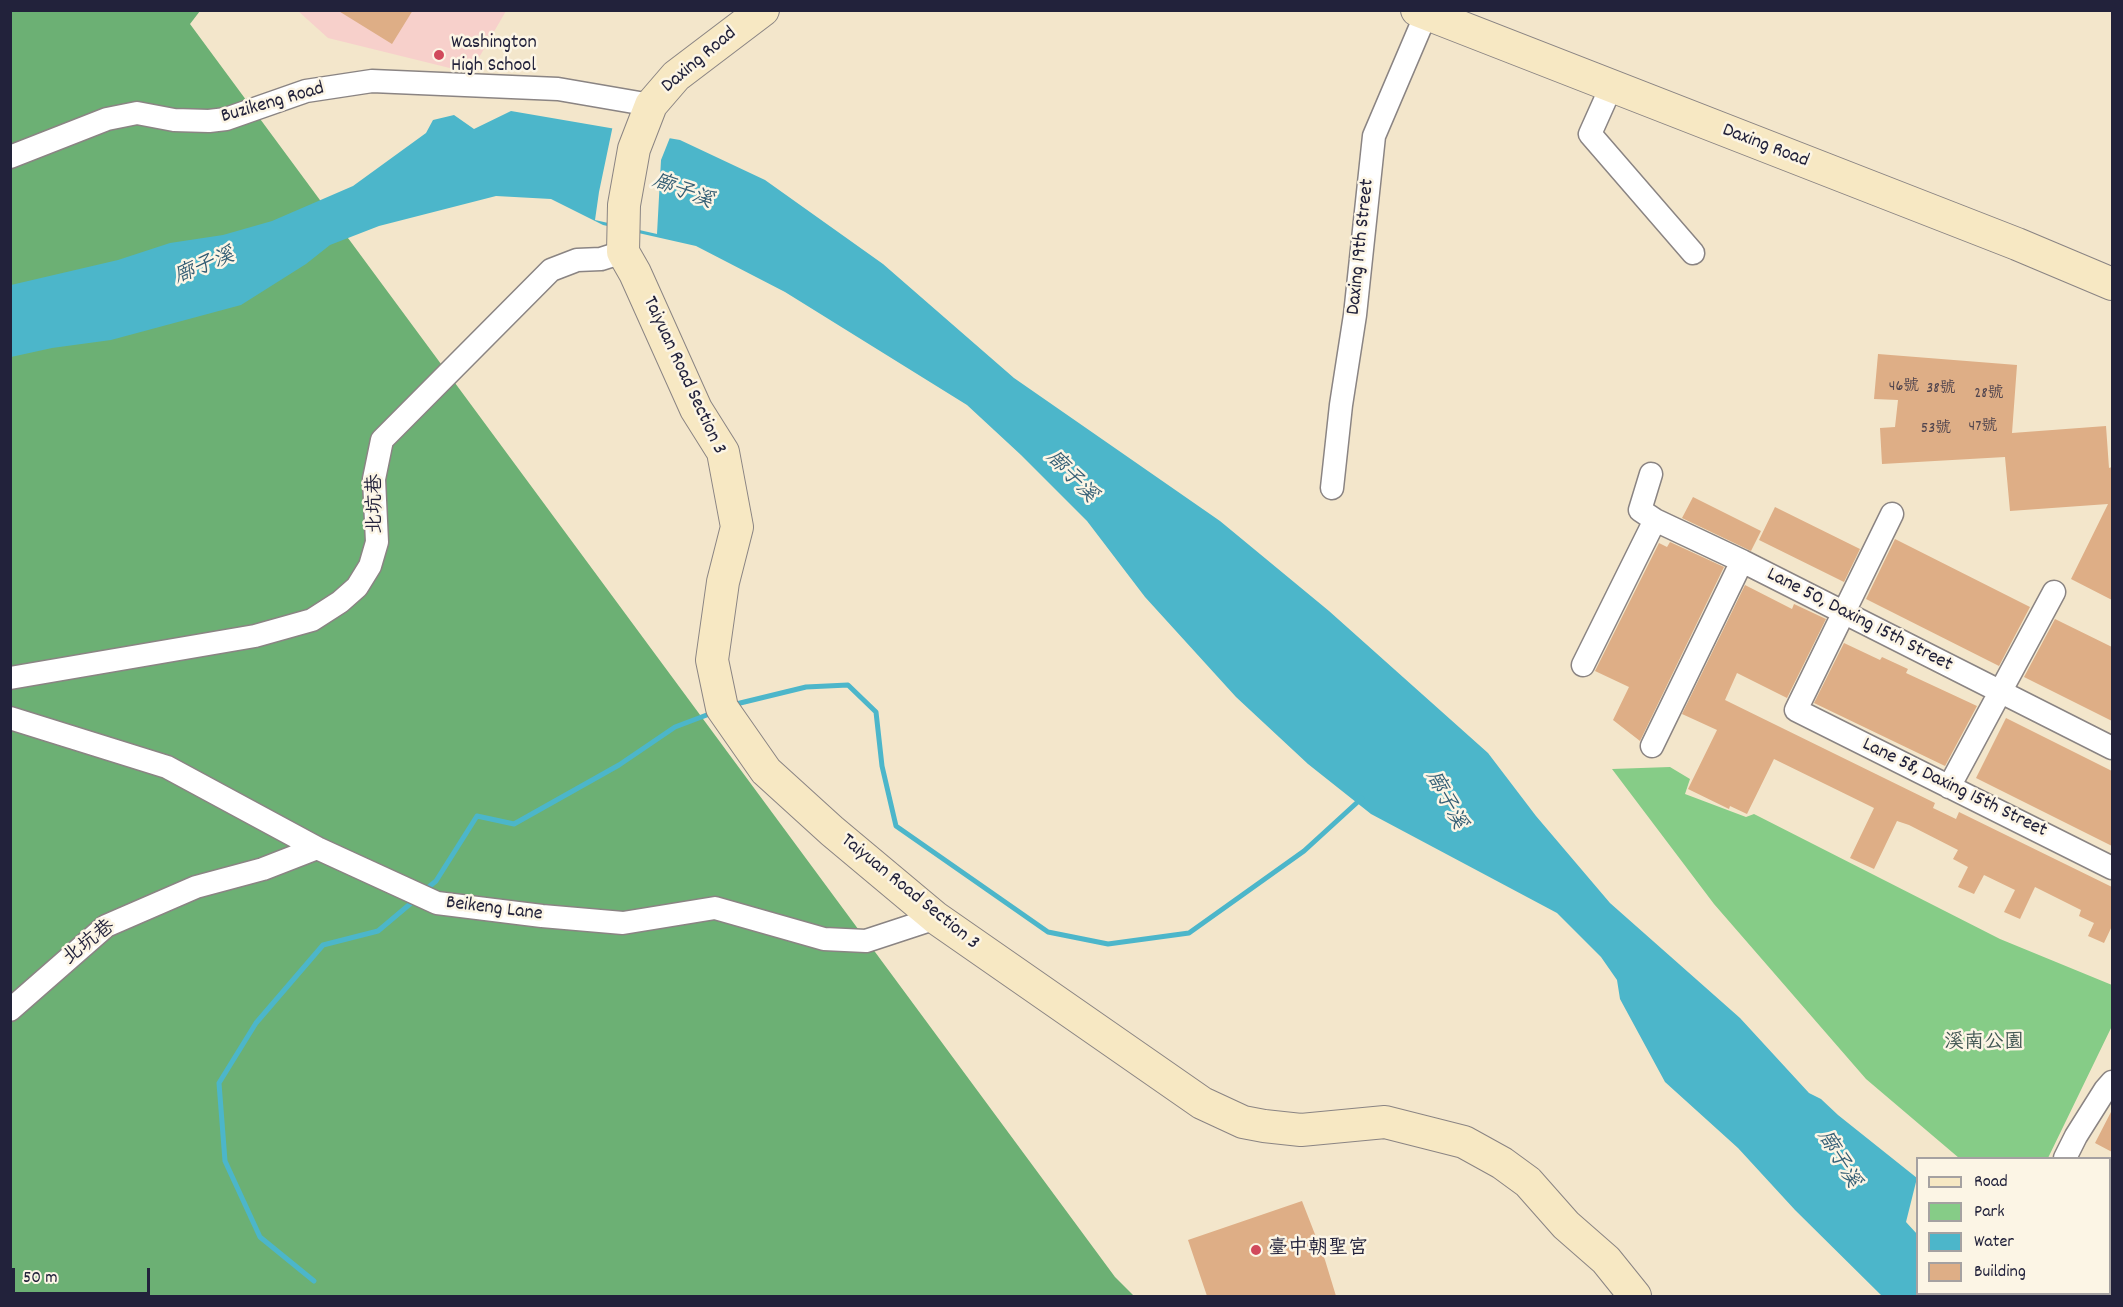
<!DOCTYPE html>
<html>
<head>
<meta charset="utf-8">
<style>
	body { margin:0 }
	#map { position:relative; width:2123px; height:1307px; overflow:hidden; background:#f3e6cb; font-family:Dekko,sans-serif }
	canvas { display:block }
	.frame { position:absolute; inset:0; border:12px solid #22223b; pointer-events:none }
	.legend { position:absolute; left:1916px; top:1157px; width:195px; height:138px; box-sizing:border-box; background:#fcf5e5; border:2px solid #a5a1a1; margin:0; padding:8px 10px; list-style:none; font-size:18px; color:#22223b }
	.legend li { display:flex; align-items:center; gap:12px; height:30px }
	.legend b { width:30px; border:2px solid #a5a1a1 }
	.scale { position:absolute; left:12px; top:1268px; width:138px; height:27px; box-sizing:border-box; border:3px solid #22223b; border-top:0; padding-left:8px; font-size:18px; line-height:21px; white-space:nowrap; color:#22223b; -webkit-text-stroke:4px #fcf5e5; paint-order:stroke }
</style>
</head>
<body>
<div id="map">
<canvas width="2123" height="1307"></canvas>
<div class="frame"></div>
<ul class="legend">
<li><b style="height:8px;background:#f7e8c3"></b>Road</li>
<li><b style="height:16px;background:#86cc87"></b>Park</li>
<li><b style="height:16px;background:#4cb6ca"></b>Water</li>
<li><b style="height:16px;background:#deae86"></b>Building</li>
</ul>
<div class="scale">50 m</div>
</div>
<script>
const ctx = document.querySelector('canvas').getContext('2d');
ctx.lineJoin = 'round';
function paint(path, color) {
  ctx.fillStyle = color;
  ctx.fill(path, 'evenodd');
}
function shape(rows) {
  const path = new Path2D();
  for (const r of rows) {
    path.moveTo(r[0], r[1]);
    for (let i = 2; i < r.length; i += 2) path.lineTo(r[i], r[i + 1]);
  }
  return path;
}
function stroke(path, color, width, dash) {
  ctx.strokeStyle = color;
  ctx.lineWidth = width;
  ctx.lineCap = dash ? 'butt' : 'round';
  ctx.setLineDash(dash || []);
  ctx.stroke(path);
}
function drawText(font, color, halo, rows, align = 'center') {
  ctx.font = font + ' Dekko,"LXGW WenKai TC",sans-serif';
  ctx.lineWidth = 5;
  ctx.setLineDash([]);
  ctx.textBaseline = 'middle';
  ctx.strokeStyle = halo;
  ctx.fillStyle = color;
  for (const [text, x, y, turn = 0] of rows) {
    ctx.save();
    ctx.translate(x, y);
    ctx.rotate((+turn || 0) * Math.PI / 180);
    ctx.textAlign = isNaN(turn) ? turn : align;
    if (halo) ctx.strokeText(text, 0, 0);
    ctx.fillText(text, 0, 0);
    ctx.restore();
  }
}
paint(shape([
	[298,11,506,11,470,73,328,38]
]), '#f7d0cb');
paint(shape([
	[1670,767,1690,779,1685,794,1746,817,1754,814,2000,939,2112,985,2112,1026,2048,1158,1959,1158,1866,1079,1714,904,1612,769]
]), '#86cc87');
paint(shape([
	[10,11,200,11,190,24,1115,1277,1134,1296,11,1296]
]), '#6cb074');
paint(shape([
	[511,111,680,140,765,180,883,264,1014,378,1220,521,1329,611,1488,753,1536,816,1610,903,1740,1018,1809,1093,1821,1099,1838,1115,1917,1178,1906,1222,1917,1234,1918,1294,1978,1294,1981,1296,1882,1296,1795,1210,1738,1148,1665,1082,1620,999,1617,980,1601,957,1557,913,1371,814,1308,764,1236,697,1145,597,1087,521,1021,455,967,405,785,292,696,246,603,225,551,199,496,196,379,226,330,245,306,264,241,305,111,340,52,348,11,357,11,285,118,260,170,243,223,235,272,221,353,186,426,133,433,120,454,115,474,129]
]), '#4cb6ca');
paint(shape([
	[613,125,671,135,661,160,657,234,595,220,599,192]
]), '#f3e6cb');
stroke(shape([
	[732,705,806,687,848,685,876,712,882,766,896,826,1048,932,1108,944,1189,933,1304,851,1362,798],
	[425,890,436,881,477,816,514,824,619,765,675,727,712,713],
	[314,1281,260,1237,225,1161,219,1083,256,1023,323,945,378,931,416,899]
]), '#4cb6ca', 5);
paint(shape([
	[337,10,413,10,392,44],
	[1878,354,2017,365,2012,433,2106,426,2109,468,2112,467,2112,600,2071,579,2108,504,2010,511,2005,457,1882,464,1880,428,1895,427,1898,400,1874,399],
	[1693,497,1761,531,1751,551,1682,518],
	[1775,507,1860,549,1844,582,1759,540],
	[1895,539,2030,607,1999,666,1866,599],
	[1670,542,1724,567,1640,741,1613,720,1629,687,1595,671,1659,543,1667,547],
	[1745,585,1792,609,1794,604,1826,619,1787,698,1737,673,1725,700,1935,803,1933,808,1956,819,1959,812,2112,887,2112,926,2104,943,2088,936,2094,923,2079,916,2081,910,2035,887,2020,919,2004,912,2015,890,1984,875,1974,894,1958,887,1968,867,1953,859,1958,850,1909,825,1897,821,1874,869,1850,858,1874,808,1774,759,1747,814,1730,806,1729,809,1688,789,1717,730,1682,714],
	[2055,619,2112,647,2112,721,2024,677],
	[1844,643,1880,660,1882,657,1908,669,1906,673,1977,706,1945,766,1814,703],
	[2006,718,2112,771,2112,846,1976,778],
	[2112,1110,2112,1152,2095,1143],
	[1302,1201,1325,1260,1336,1296,1207,1296,1188,1240]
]), '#deae86');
const minor = shape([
	[1611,87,1590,134,1693,253],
	[10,157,107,119,137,113,174,120,209,121,226,119,306,91,372,81,558,89,651,105],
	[1651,474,1640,510,1655,520,1742,561,2112,748],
	[1332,488,1341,405,1355,315,1374,136,1426,14],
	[1892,514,1796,710,2112,868],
	[1583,665,1655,520],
	[10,678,255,636,312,620,340,602,357,587,370,566,377,542,374,479,382,440,551,270,577,260,601,259,623,252],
	[10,718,167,767,317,848,437,903,542,916,623,923,715,908,824,939,866,941,936,918],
	[1652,746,1742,561],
	[1949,787,2054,592],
	[10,1010,106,926,196,887,263,869,317,848],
	[2065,1158,2076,1136,2105,1090,2112,1082],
	[2110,1263,2112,1265]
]);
const secondary = shape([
	[763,10,676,76,651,105,634,149,624,205,623,252,635,273,696,409,723,452,737,527,723,582,712,660,722,708,766,771,832,831,936,918,1202,1103,1243,1122,1264,1126,1301,1130,1385,1122,1464,1142,1502,1163,1528,1182,1566,1225,1606,1260,1635,1296],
	[1417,10,2017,244,2112,284]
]);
stroke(minor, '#8a8483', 25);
stroke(secondary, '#8a8483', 34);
stroke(minor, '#fff', 22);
stroke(secondary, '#f7e8c3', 32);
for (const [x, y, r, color] of [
	[439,55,6,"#d1495b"],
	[1256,1250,6,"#d1495b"]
]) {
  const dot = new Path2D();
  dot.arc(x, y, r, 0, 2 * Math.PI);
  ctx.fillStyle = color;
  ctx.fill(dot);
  stroke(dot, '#fcf5e5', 2);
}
drawText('16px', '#51454e', null, [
	["46號",1904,388],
	["38號",1941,390],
	["28號",1989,395],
	["47號",1983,428],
	["53號",1936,430]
]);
drawText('20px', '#22223b', '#fcf5e5', [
	["Washington",451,44],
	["High School",451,67],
	["臺中朝聖宮",1268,1250]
], 'left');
drawText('20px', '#22223b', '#fcf5e5', [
	["Daxing Road",700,61,-40],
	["Buzikeng Road",273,104,-16],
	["Daxing Road",1765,147,21],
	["Daxing 19th Street",1362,247,-84],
	["Taiyuan Road Section 3",683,376,65],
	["北坑巷",377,504,-90],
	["Lane 50, Daxing 15th Street",1859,621,27],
	["Lane 58, Daxing 15th Street",1954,789,26],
	["Taiyuan Road Section 3",909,893,39],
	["Beikeng Lane",494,910,7],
	["北坑巷",90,944,-38]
]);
drawText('20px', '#405552', '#fcf5e5', [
	["溪南公園",1984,1044]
]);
drawText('italic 21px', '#335d74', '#fcf5e5', [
	["廍子溪",682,193,21],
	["廍子溪",205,268,-22],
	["廍子溪",1070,478,46],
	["廍子溪",1444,801,62],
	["廍子溪",1837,1160,59]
]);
</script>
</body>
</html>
